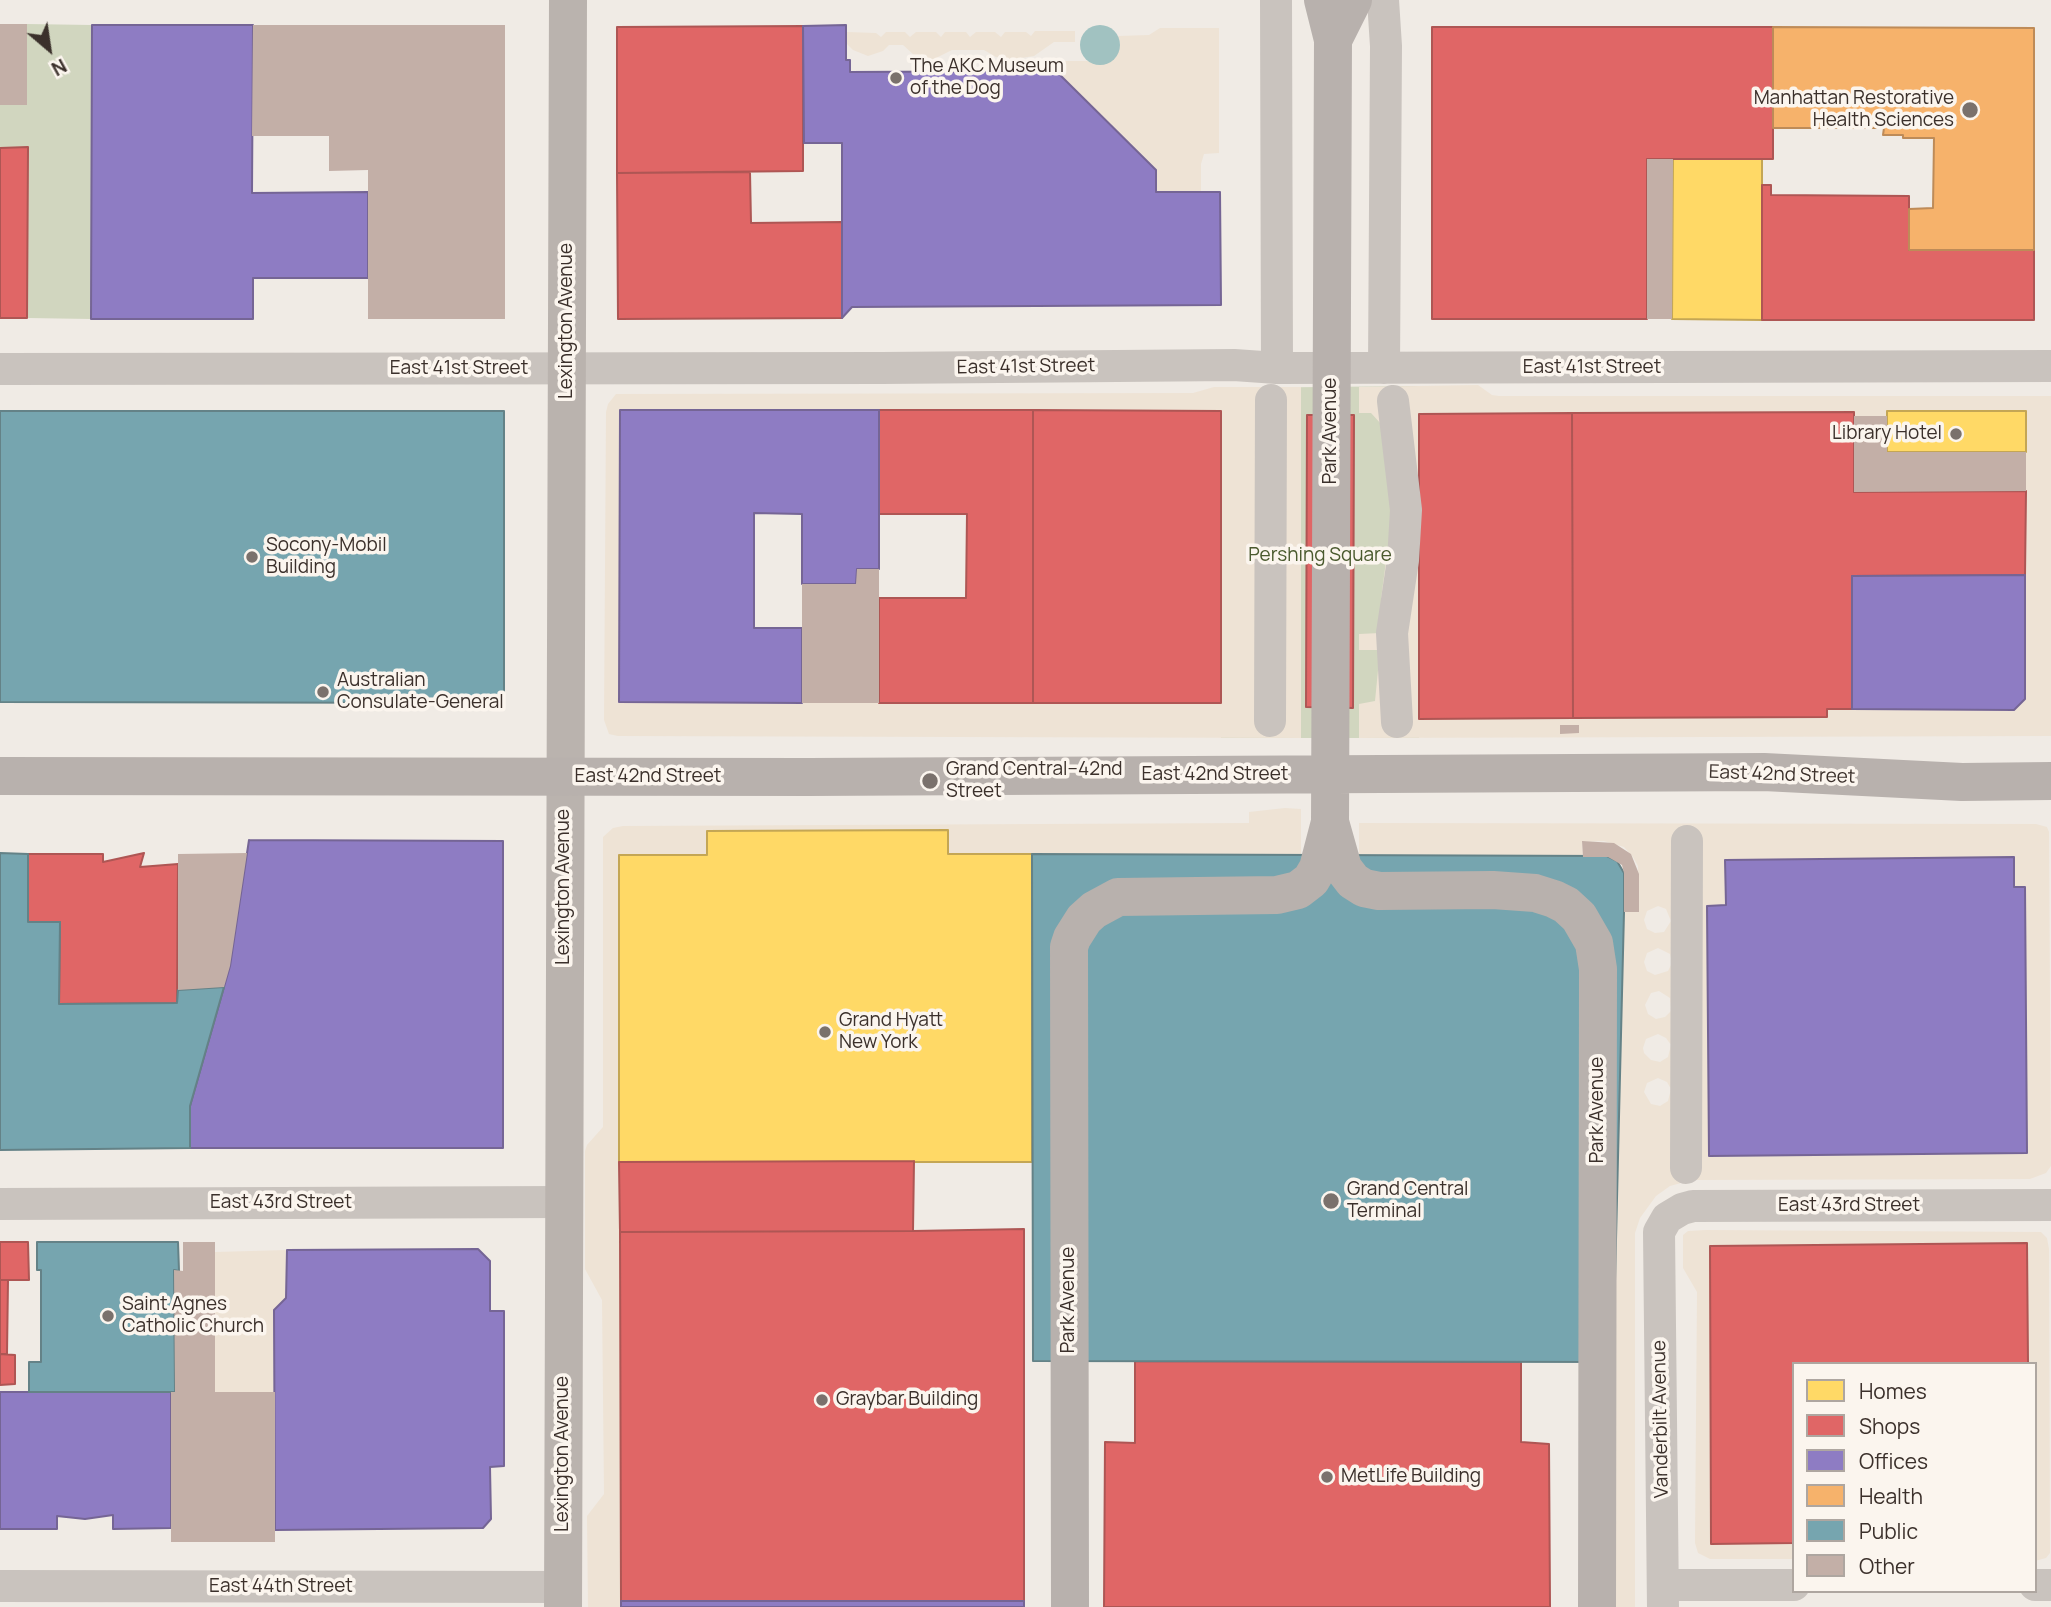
<!DOCTYPE html>
<html>
<head>
<meta charset="utf-8">
<style>
	body { margin:0 }
	#map { position:relative; width:2051px; height:1607px; overflow:hidden; background:#f0ebe5; font-family:Manrope,sans-serif }
	canvas { display:block }
	.legend { position:absolute; left:1792px; top:1362px; width:245px; height:231px; box-sizing:border-box; background:#fbf5ee; border:2px solid #aea6a0; margin:0; padding:9px 12px; list-style:none; font-size:21px; color:#3b302b }
	.legend li { display:flex; align-items:center; gap:14px; height:35px }
	.legend b { width:35px; border:2px solid #aea6a0 }
	.north { position:absolute; left:14px; top:14px; width:70px; height:70px; -webkit-text-stroke:5px #fbf5ee; paint-order:stroke; rotate:151deg; font-size:19px; font-weight:700; line-height:28px; text-align:center; color:#3b302b }
	.north::after { content:''; display:block; margin:auto; width:24px; height:32px; background:#3b302b; clip-path:polygon(50% 0,100% 100%,50% 72%,0 100%) }
</style>
</head>
<body>
<div id="map">
<canvas width="2051" height="1607"></canvas>
<ul class="legend">
<li><b style="height:19px;background:#ffd966"></b>Homes</li>
<li><b style="height:19px;background:#e06666"></b>Shops</li>
<li><b style="height:19px;background:#8e7cc3"></b>Offices</li>
<li><b style="height:19px;background:#f6b26b"></b>Health</li>
<li><b style="height:19px;background:#76a5af"></b>Public</li>
<li><b style="height:19px;background:#c3afa7"></b>Other</li>
</ul>
<div class="north">N</div>
</div>
<script>
const ctx = document.querySelector('canvas').getContext('2d');
ctx.lineJoin = 'round';
function paint(path, color) {
  ctx.fillStyle = color;
  ctx.fill(path, 'evenodd');
}
function shape(rows) {
  const path = new Path2D();
  for (const r of rows) {
    if (r.length === 3) {
      path.moveTo(r[0] + r[2], r[1]);
      path.arc(r[0], r[1], r[2], 0, 2 * Math.PI);
      continue;
    }
    path.moveTo(r[0], r[1]);
    for (let i = 2; i < r.length; i += 2) path.lineTo(r[i], r[i + 1]);
  }
  return path;
}
function stroke(path, color, width, dash) {
  ctx.strokeStyle = color;
  ctx.lineWidth = width;
  ctx.lineCap = dash ? 'butt' : 'round';
  ctx.setLineDash(dash || []);
  ctx.stroke(path);
}
function drawText(font, color, halo, rows, align = 'center') {
  ctx.font = font + ' Manrope,sans-serif';
  ctx.lineWidth = 7;
  ctx.setLineDash([]);
  ctx.textBaseline = 'middle';
  ctx.strokeStyle = halo;
  ctx.fillStyle = color;
  for (const [text, x, y, turn = 0] of rows) {
    ctx.save();
    ctx.translate(x, y);
    ctx.rotate((+turn || 0) * Math.PI / 180);
    ctx.textAlign = isNaN(turn) ? turn : align;
    if (halo) ctx.strokeText(text, 0, 0);
    ctx.fillText(text, 0, 0);
    ctx.restore();
  }
}
paint(shape([
	[27,24,92,25,91,319,27,318,28,148,0,148,0,105,27,104],
	[1419,386,1419,738,1221,738,1221,388]
]), '#d1d6bf');
paint(shape([
	[1160,28,1219,28,1219,153,1204,154,1201,164,1201,191,1157,191,1156,170,1056,70,1056,61,1088,61,1095,64,1116,57,1120,43,1118,36,1149,35],
	[1035,31,1075,31,1075,42,1054,42,1034,56,1009,60,996,57,984,50,952,50,934,59,924,59,914,55,903,45,889,45,883,51,868,56,853,50,847,44,847,32,876,33,881,37,886,32,905,32,910,37,916,32,936,32,941,37,945,32,966,32,970,37,976,32,995,32,1001,37,1005,32,1026,32,1031,36],
	[1478,385,1492,395,1499,396,2051,396,2051,736,1359,738,1359,704,1375,701,1380,650,1359,650,1359,634,1380,633,1381,599,1392,516,1381,424,1371,413,1359,413,1359,387],
	[1887,411,2026,411,2025,699,2013,710,1827,709,1826,717,1419,719,1419,565,1572,413,1854,412,1854,416,1887,416],
	[1214,387,1301,387,1301,738,618,736,609,734,604,720,606,412,608,404,616,394,1193,393],
	[620,410,1221,411,1220,703,620,702],
	[1285,808,1301,809,1301,855,948,854,948,830,708,831,707,855,619,855,621,1607,588,1607,587,1516,604,1494,602,1300,585,1269,585,1151,587,1145,603,1127,603,837,613,828,623,826,1249,823,1249,812],
	[1359,823,2036,824,2047,827,2049,832,2051,1166,2046,1173,2030,1179,1692,1180,1670,1186,1656,1196,1640,1218,1635,1233,1635,1607,1615,1607,1613,1362,1624,912,1639,912,1638,866,1633,857,1624,847,1604,841,1582,842,1583,857,1359,856],
	[2014,857,2014,887,2025,888,2027,1153,1709,1156,1707,906,1726,905,1726,860],
	[1658,906,1666,909,1671,921,1664,932,1655,933,1647,929,1644,920,1647,911],
	[1658,948,1670,954,1672,963,1668,971,1655,975,1647,971,1644,962,1647,953],
	[1659,991,1670,998,1671,1011,1665,1017,1656,1019,1648,1014,1645,1005,1651,993],
	[1658,1034,1666,1038,1671,1045,1668,1057,1660,1062,1651,1060,1644,1053,1643,1048,1646,1039],
	[1658,1078,1667,1082,1671,1089,1668,1101,1660,1106,1651,1104,1644,1092,1647,1083],
	[1706,1230,2041,1232,2047,1238,2049,1249,2050,1553,2046,1558,2035,1561,2035,1364,2028,1364,2027,1243,1710,1246,1711,1543,1794,1543,1794,1559,1710,1559,1698,1553,1695,1543,1697,1292,1683,1268,1683,1235,1688,1231],
	[287,1250,286,1298,275,1392,215,1392,215,1252]
]), '#eee3d5');
paint(shape([
	[1100,45,20]
]), '#a1c2c1');
const homes = shape([
	[1673,159,1762,159,1762,320,1672,319,1673,159],
	[1887,411,2026,411,2026,452,1887,452,1887,411],
	[948,830,948,854,1032,854,1032,1162,619,1162,619,855,707,855,707,831,948,830]
]);
paint(homes, '#ffd966');
stroke(homes, '#c4a654', 2);
const shops = shape([
	[803,26,803,171,617,173,617,27,803,26],
	[1432,27,1773,27,1773,159,1647,159,1647,319,1432,319,1432,27],
	[28,147,27,318,0,318,0,148,28,147],
	[750,172,751,223,842,222,842,318,618,319,617,173,750,172],
	[1762,185,1771,185,1771,195,1909,196,1909,250,2034,250,2034,320,1762,320,1762,185],
	[879,410,1033,410,1033,703,879,703,879,598,966,598,967,514,879,514,879,410],
	[1033,410,1221,411,1221,703,1033,703,1033,410],
	[1854,412,1854,492,2026,491,2025,575,1852,576,1852,709,1827,709,1827,717,1573,718,1572,413,1854,412],
	[1572,413,1573,718,1419,719,1419,414,1572,413],
	[1307,415,1354,415,1353,708,1306,707,1307,415],
	[144,853,140,867,178,864,177,1003,59,1004,60,922,28,922,28,854,103,854,103,862,144,853],
	[914,1161,913,1231,620,1232,619,1162,914,1161],
	[1024,1229,1024,1601,621,1601,620,1232,913,1231,1024,1229],
	[0,1242,28,1242,29,1280,0,1280,0,1242],
	[2027,1243,2028,1364,1794,1364,1794,1543,1711,1544,1710,1246,2027,1243],
	[0,1280,8,1280,7,1354,0,1354,0,1280],
	[0,1354,15,1355,15,1384,0,1385,0,1354],
	[1135,1361,1521,1362,1521,1442,1549,1444,1550,1607,1104,1607,1105,1442,1135,1443,1135,1361]
]);
paint(shops, '#e06666');
stroke(shops, '#ae5654', 2);
const offices = shape([
	[92,25,253,25,252,193,368,192,368,278,253,278,253,319,91,319,92,25],
	[846,25,846,60,850,60,850,72,1056,71,1156,170,1156,192,1220,192,1221,305,852,307,842,318,842,143,804,143,803,26,846,25],
	[620,410,879,410,879,569,857,569,856,584,802,584,802,514,754,513,754,628,802,628,802,703,619,702,620,410],
	[2025,575,2025,699,2014,710,1852,709,1852,576,2025,575],
	[249,840,503,841,503,1148,190,1148,190,1106,230,966,249,840],
	[2014,857,2014,887,2025,887,2027,1153,1709,1156,1707,906,1726,905,1725,860,2014,857],
	[478,1249,490,1261,490,1311,504,1311,504,1466,490,1467,491,1519,483,1528,275,1530,274,1310,286,1298,287,1250,478,1249],
	[0,1392,171,1392,171,1528,113,1529,113,1515,85,1519,57,1516,57,1529,0,1529,0,1392],
	[621,1601,1024,1601,1024,1607,621,1607,621,1601]
]);
paint(offices, '#8e7cc3');
stroke(offices, '#756595', 2);
const health = shape([
	[1773,27,2034,28,2034,250,1909,250,1909,209,1933,208,1934,138,1903,138,1903,135,1883,135,1884,128,1773,128,1773,27]
]);
paint(health, '#f6b26b');
stroke(health, '#be8b58', 2);
const public = shape([
	[0,411,504,411,504,703,0,702,0,411],
	[0,853,28,854,28,922,60,922,59,1004,177,1003,178,990,224,987,190,1106,190,1148,0,1150,0,853],
	[1032,854,1607,856,1617,861,1624,873,1624,912,1613,1362,1033,1361,1032,854],
	[37,1242,178,1242,179,1271,174,1270,175,1392,29,1392,29,1362,41,1362,41,1270,37,1270,37,1242]
]);
paint(public, '#76a5af');
stroke(public, '#648287', 2);
paint(shape([
	[0,24,27,24,27,105,0,105],
	[253,25,505,25,505,319,368,319,368,170,329,171,329,136,252,136],
	[1647,159,1673,159,1672,319,1647,319],
	[1854,416,1887,416,1887,452,2026,452,2026,491,1854,492],
	[857,569,879,569,879,703,802,703,802,584,856,584],
	[1560,725,1579,725,1579,733,1560,734],
	[1582,841,1614,843,1631,854,1639,874,1639,912,1624,912,1624,873,1622,865,1608,857,1583,857],
	[247,853,230,966,224,987,178,990,178,854],
	[183,1242,215,1242,215,1392,275,1392,275,1542,171,1542,171,1392,175,1392,174,1270,183,1271]
]), '#c3afa7');
stroke(shape([
	[1276,0,1277,368],
	[1383,0,1386,46,1384,368],
	[0,369,882,368,1234,365,1277,368,2051,366],
	[1393,401,1406,510,1403,560,1392,633,1397,722],
	[1270,721,1271,400],
	[1686,1168,1687,841],
	[0,1204,563,1202],
	[1663,1585,1794,1585],
	[2035,1585,2051,1585],
	[0,1586,563,1587],
	[1663,1607,1659,1232,1667,1218,1682,1209,1693,1206,2051,1205]
]), '#c9c3be', 32);
stroke(shape([
	[563,1607,568,0]
]), '#bab3ae', 38);
stroke(shape([
	[1333,40,1353,0],
	[0,776,809,777,1764,772,1962,782,2051,781],
	[1330,822,1343,868,1353,881,1364,888,1379,891,1493,890,1535,893,1554,899,1566,905,1579,917,1594,943,1598,969,1597,1607],
	[1070,1607,1069,947,1072,938,1084,919,1094,910,1118,897,1277,895,1298,890,1311,880,1318,868,1330,822,1333,40,1323,0]
]), '#b8b1ad', 38);
for (const [x, y, r, color] of [
	[896,78,7,"#7a716c"],
	[1970,110,9,"#7a716c"],
	[1956,434,7,"#7a716c"],
	[252,557,7,"#7a716c"],
	[323,692,7,"#7a716c"],
	[930,781,9,"#7a716c"],
	[825,1032,7,"#7a716c"],
	[1331,1201,9,"#7a716c"],
	[108,1316,7,"#7a716c"],
	[822,1400,7,"#7a716c"],
	[1327,1477,7,"#7a716c"]
]) {
  const dot = new Path2D();
  dot.arc(x, y, r, 0, 2 * Math.PI);
  ctx.fillStyle = color;
  ctx.fill(dot);
  stroke(dot, '#fbf5ee', 2.5);
}
drawText('19px', '#3b302b', '#fbf5ee', [
	["The AKC Museum",910,67],
	["of the Dog",910,89],
	["Manhattan Restorative",1954,99,"right"],
	["Health Sciences",1954,121,"right"],
	["Library Hotel",1942,434,"right"],
	["Socony-Mobil",266,546],
	["Building",266,568],
	["Australian",337,681],
	["Consulate-General",337,703],
	["Grand Central–42nd",946,770],
	["Street",946,792],
	["Grand Hyatt",839,1021],
	["New York",839,1043],
	["Grand Central",1347,1190],
	["Terminal",1347,1212],
	["Saint Agnes",122,1305],
	["Catholic Church",122,1327],
	["Graybar Building",836,1400],
	["MetLife Building",1341,1477]
], 'left');
drawText('19px', '#3b302b', '#fbf5ee', [
	["Lexington Avenue",567,321,-90],
	["East 41st Street",1026,367,-1],
	["East 41st Street",1592,368],
	["East 41st Street",459,369],
	["Park Avenue",1331,431,-90],
	["East 42nd Street",1215,775],
	["East 42nd Street",1782,775,2],
	["East 42nd Street",648,777],
	["Lexington Avenue",564,887,-90],
	["Park Avenue",1598,1110,-90],
	["East 43rd Street",281,1203],
	["East 43rd Street",1849,1206],
	["Park Avenue",1069,1300,-90],
	["Vanderbilt Avenue",1661,1419,-91],
	["Lexington Avenue",563,1454,-90],
	["East 44th Street",281,1587]
]);
drawText('19px', '#4a5a2e', '#fbf5ee', [
	["Pershing Square",1320,556]
]);
</script>
</body>
</html>
